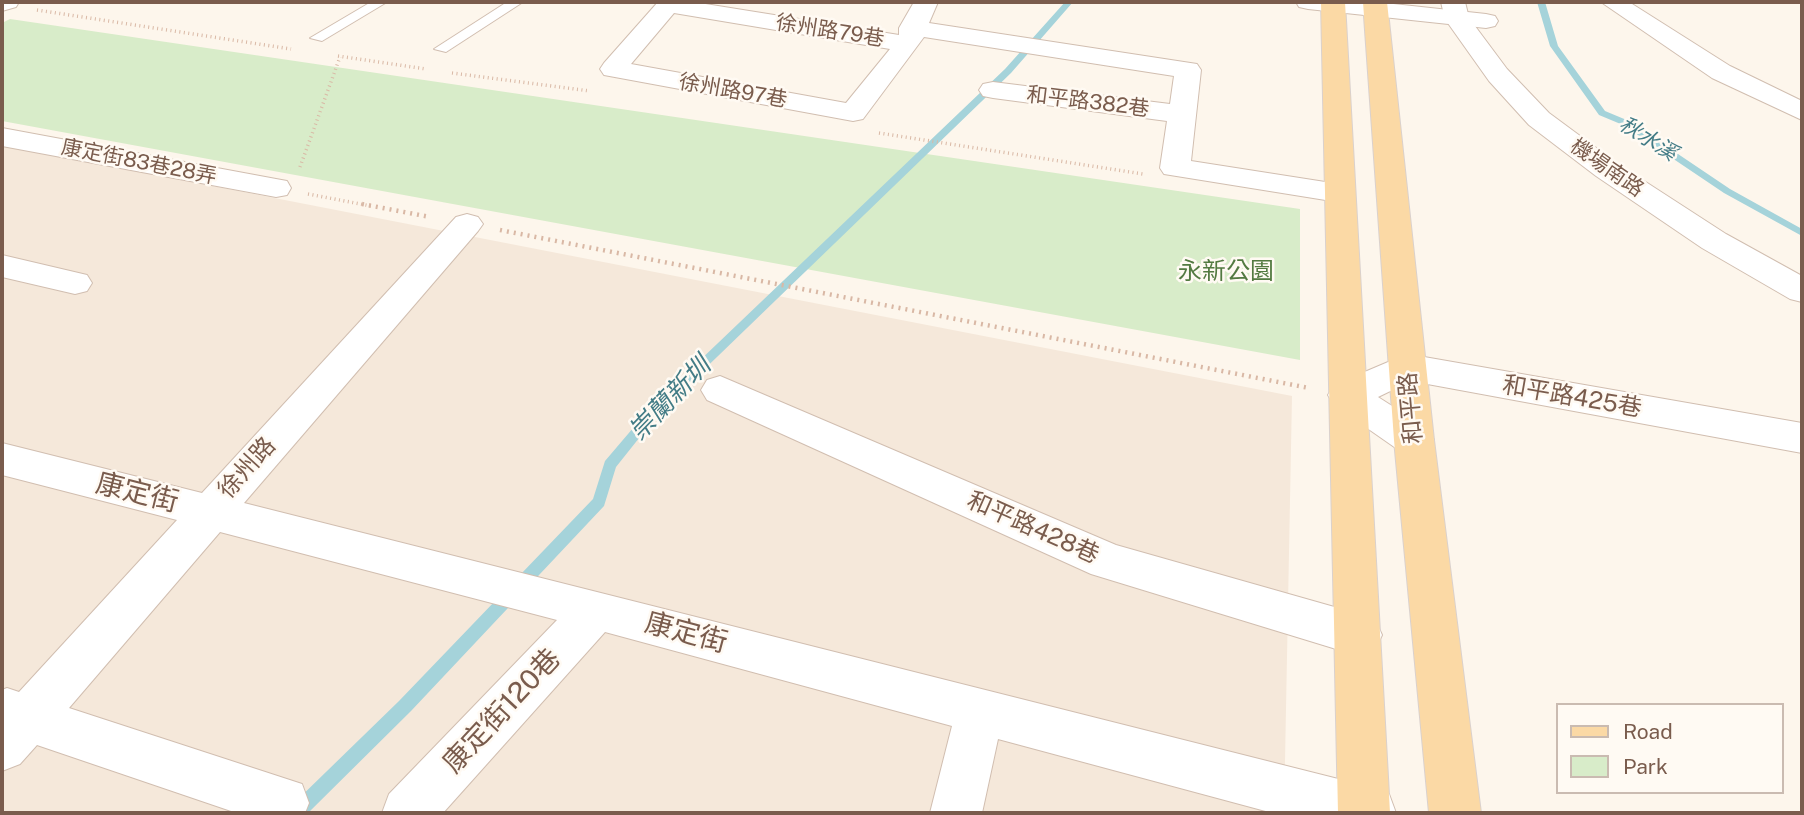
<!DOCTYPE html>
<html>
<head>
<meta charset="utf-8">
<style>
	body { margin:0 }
	#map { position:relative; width:1804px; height:815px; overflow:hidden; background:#fdf6ec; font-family:"Public Sans",sans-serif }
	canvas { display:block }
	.frame { position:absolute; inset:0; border:4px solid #7a5c4d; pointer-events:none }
	.legend { position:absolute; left:1556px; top:703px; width:228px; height:91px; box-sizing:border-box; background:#fffaf3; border:2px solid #cabbb1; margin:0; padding:9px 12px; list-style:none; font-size:21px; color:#7a5c4d }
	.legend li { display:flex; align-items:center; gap:14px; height:35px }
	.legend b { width:35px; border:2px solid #cabbb1 }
</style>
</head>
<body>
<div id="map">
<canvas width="1804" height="815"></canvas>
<div class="frame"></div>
<ul class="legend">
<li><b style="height:9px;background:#fbd9a5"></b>Road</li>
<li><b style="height:19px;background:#d8ecc9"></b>Park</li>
</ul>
</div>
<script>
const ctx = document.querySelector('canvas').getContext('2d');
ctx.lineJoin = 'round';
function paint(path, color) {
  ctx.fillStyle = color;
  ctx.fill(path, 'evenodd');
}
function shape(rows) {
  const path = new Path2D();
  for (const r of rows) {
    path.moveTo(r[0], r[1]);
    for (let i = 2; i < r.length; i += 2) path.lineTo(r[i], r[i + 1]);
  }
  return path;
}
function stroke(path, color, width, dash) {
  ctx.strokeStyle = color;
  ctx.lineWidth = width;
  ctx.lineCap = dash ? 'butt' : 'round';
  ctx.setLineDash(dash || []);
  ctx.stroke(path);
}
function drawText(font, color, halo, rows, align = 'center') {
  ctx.font = font + ' "Public Sans","Noto Sans TC",sans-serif';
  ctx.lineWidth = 5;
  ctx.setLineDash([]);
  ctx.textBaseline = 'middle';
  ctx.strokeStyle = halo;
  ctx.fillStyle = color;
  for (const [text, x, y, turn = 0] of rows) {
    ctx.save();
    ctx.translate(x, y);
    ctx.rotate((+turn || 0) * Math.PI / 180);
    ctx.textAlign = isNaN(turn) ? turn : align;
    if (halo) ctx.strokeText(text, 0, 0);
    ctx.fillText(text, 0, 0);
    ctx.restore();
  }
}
paint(shape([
	[2,145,1292,396,1284,813,2,813]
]), '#f5e8da');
paint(shape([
	[10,19,1300,209,1300,360,2,121,2,23]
]), '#d8ecc9');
paint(shape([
	[1065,2,1073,2,1011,73,659,413,616,467,604,506,411,711,308,813,288,813,290,807,399,701,593,499,605,461,651,407,1005,69,1065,2],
	[1537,2,1545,2,1558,46,1605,111,1629,121,1730,189,1802,229,1802,236,1724,193,1623,125,1599,115,1550,46,1537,2]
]), '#a5d3da');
const service = shape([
	[371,2,387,2,322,41,310,38,371,2],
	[507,2,523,2,446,52,434,49,507,2]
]);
const minor = shape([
	[2,2,19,2,16,7,2,11,2,2],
	[658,2,693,2,899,35,899,28,914,2,938,2,929,23,1197,64,1201,70,1191,161,1338,184,1349,186,1353,193,1349,200,1338,202,1164,174,1160,168,1167,121,993,98,983,96,979,90,983,84,993,82,1170,104,1174,76,924,37,863,119,853,121,604,75,600,69,604,63,658,2],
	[674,13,890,49,846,103,631,64,674,13],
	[1296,2,1375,2,1486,14,1495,16,1498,21,1495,26,1486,28,1308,9,1299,7,1296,2],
	[1601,2,1629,2,1730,66,1802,101,1802,120,1712,78,1601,2],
	[2,128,276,179,287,181,291,188,287,195,276,197,2,146,2,128],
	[467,214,478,217,483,224,478,231,244,503,1370,787,1389,794,1396,813,1273,813,998,739,982,813,930,813,952,726,605,632,443,813,382,813,389,794,557,620,220,532,69,708,302,784,309,803,305,813,237,813,37,745,20,764,2,771,2,690,7,688,19,692,177,520,2,475,2,443,202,493,456,217,467,214],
	[2,255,87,275,92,283,87,291,75,294,2,277,2,255],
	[1407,354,1802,423,1802,453,1411,381,1378,397,1428,429,1434,440,1428,451,1414,455,1400,451,1334,405,1328,395,1334,385,1407,354],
	[720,376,1116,545,1359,614,1375,620,1382,635,1375,650,1359,656,1091,574,707,400,701,390,707,380,720,376]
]);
const tertiary = shape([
	[1441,2,1465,2,1469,18,1507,69,1549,113,1618,164,1726,234,1802,276,1802,302,1790,299,1702,248,1596,176,1529,125,1489,81,1445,19,1441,2]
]);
const primary = shape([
	[1321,2,1345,2,1390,813,1338,813,1321,2],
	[1363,2,1387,2,1434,440,1481,813,1429,813,1394,440,1363,2]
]);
stroke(service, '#d1beb0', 2);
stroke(minor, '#d1beb0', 2);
stroke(tertiary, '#d1beb0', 2);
stroke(primary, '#dad1cd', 2);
stroke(shape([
	[37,10,291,49],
	[338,56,426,69],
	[452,73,590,91],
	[879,133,1143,174],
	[300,167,340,57],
	[308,194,371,206]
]), '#d9b8a5', 3.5, [1, 3.5]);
stroke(shape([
	[362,204,430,217],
	[500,230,1309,388]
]), '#d9b8a5', 4.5, [2, 5]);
paint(service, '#fff');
paint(minor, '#fff');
paint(tertiary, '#fff');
paint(primary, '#fbd9a5');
drawText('21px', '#7a5c4d', '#fffaf3', [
	["徐州路79巷",830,31,9],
	["徐州路97巷",733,91,10],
	["和平路382巷",1088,102,7],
	["康定街83巷28弄",139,162,11],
	["機場南路",1607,168,35]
]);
drawText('italic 21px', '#437c86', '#fffaf3', [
	["秋水溪",1648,139,32]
]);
drawText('24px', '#537a41', '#fffaf3', [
	["永新公園",1226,272]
]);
drawText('24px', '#7a5c4d', '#fffaf3', [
	["和平路425巷",1572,397,10],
	["和平路",1411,408,-95],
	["徐州路",247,468,-48],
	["和平路428巷",1033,528,24]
]);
drawText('italic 26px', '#437c86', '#fffaf3', [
	["崇蘭新圳",670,399,-46]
]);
drawText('28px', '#7a5c4d', '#fffaf3', [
	["康定街",137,493,14],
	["康定街",686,633,15],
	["康定街120巷",502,711,-47]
]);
</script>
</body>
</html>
